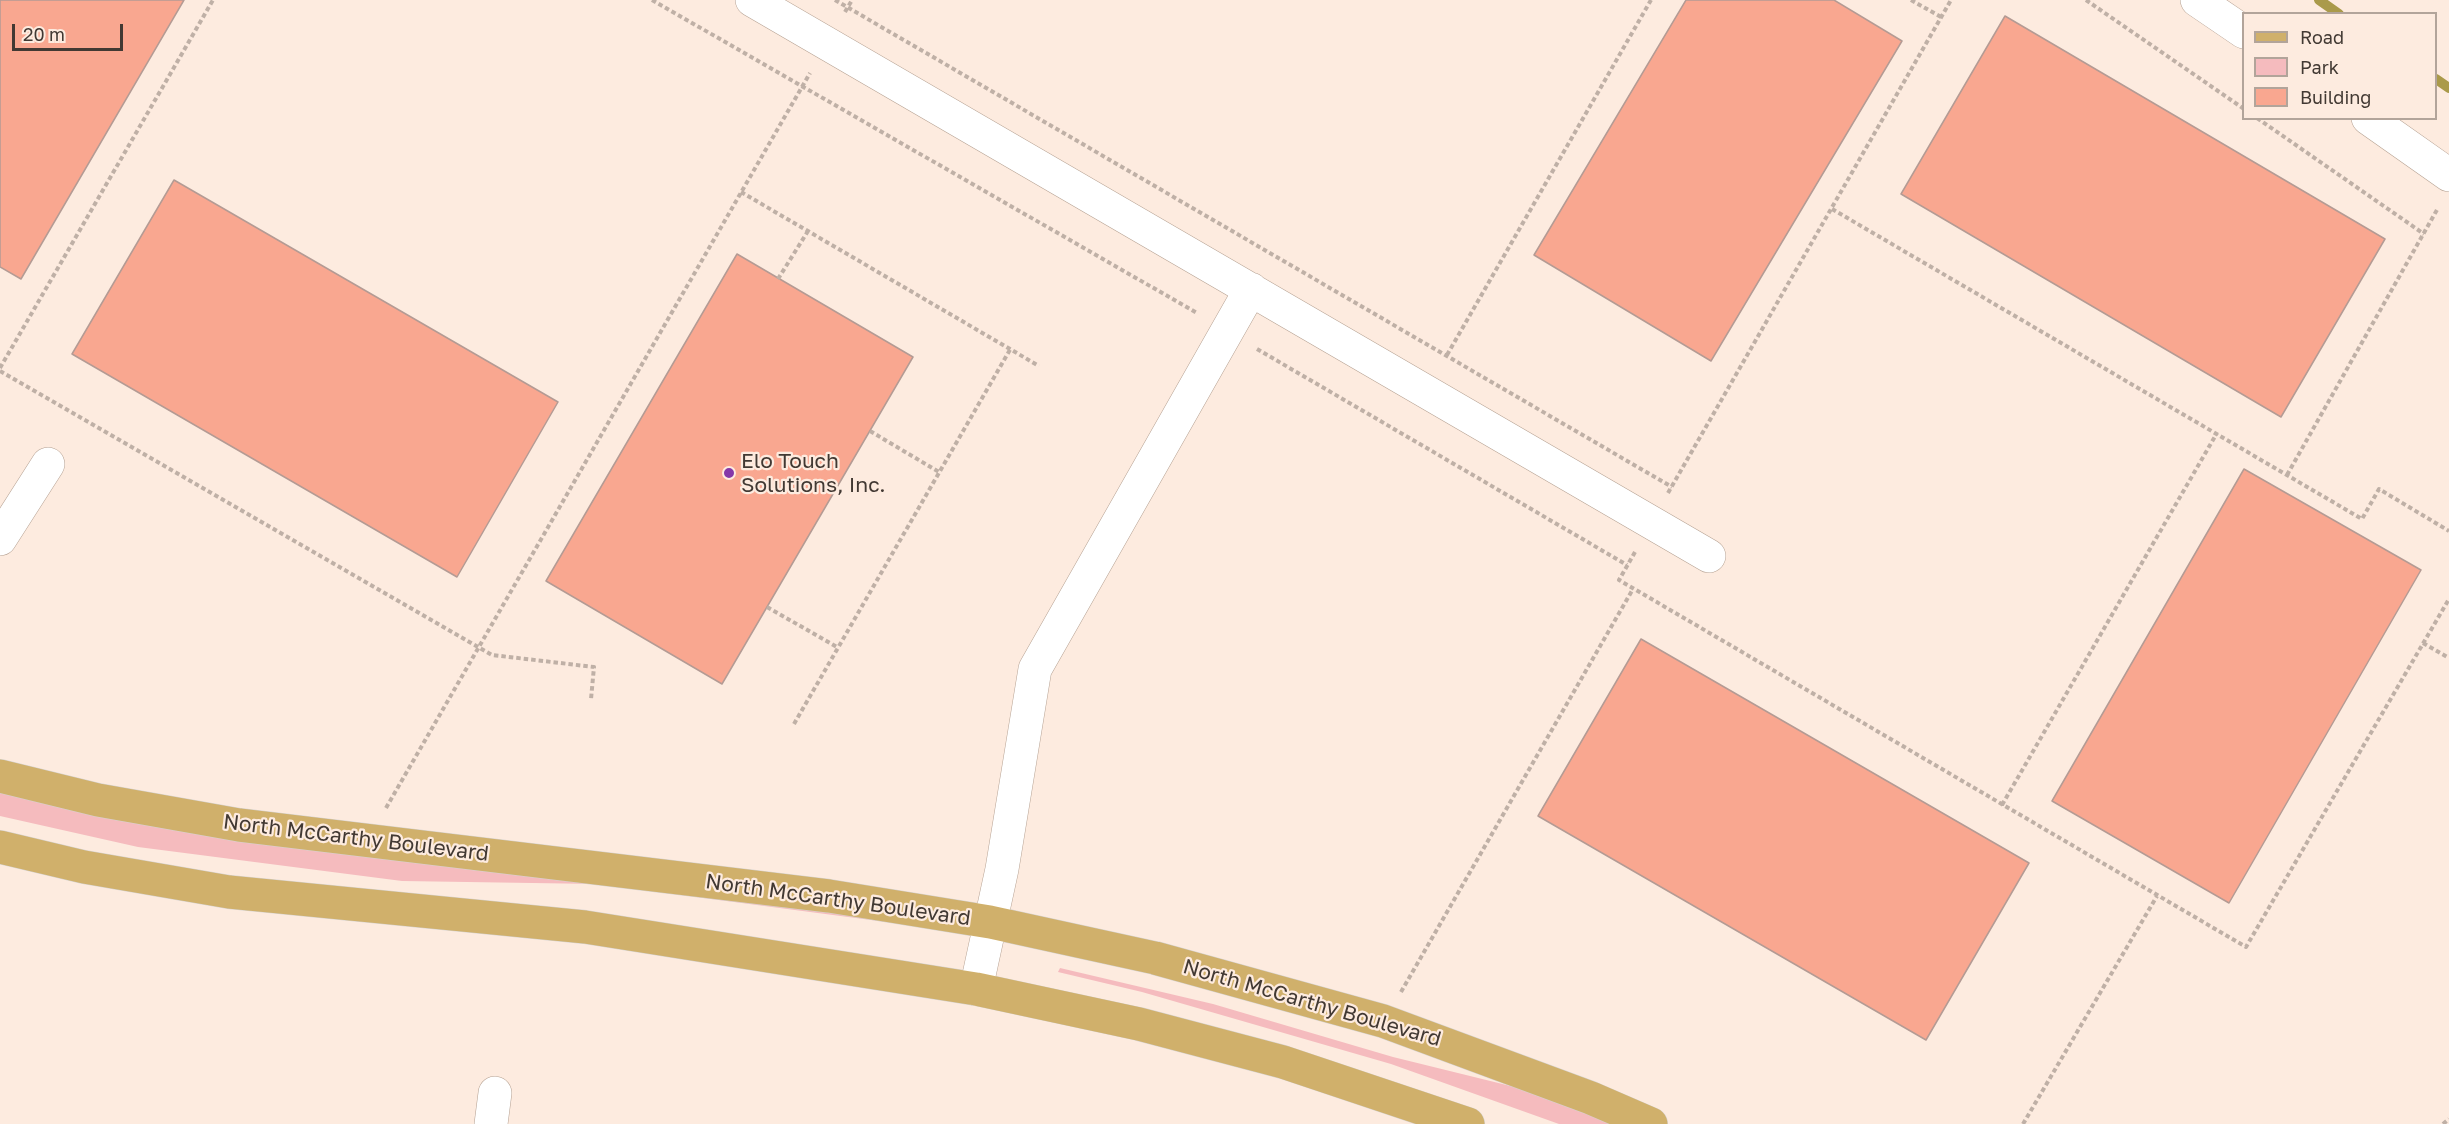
<!DOCTYPE html>
<html>
<head>
<meta charset="utf-8">
<style>
	body { margin:0 }
	#map { position:relative; width:2449px; height:1124px; overflow:hidden; background:#fdebdf; font-family:"Golos Text",sans-serif }
	canvas { display:block }
	.legend { position:absolute; left:2242px; top:12px; width:195px; height:108px; box-sizing:border-box; background:#fdebdf; border:2px solid #b2a49a; margin:0; padding:8px 10px; list-style:none; font-size:18px; color:#423933 }
	.legend li { display:flex; align-items:center; gap:12px; height:30px }
	.legend b { width:30px; border:2px solid #b2a49a }
	.scale { position:absolute; left:12px; top:24px; width:111px; height:27px; box-sizing:border-box; border:3px solid #423933; border-top:0; padding-left:8px; font-size:18px; line-height:21px; white-space:nowrap; color:#423933; -webkit-text-stroke:4px #fdebdf; paint-order:stroke }
</style>
</head>
<body>
<div id="map">
<canvas width="2449" height="1124"></canvas>
<ul class="legend">
<li><b style="height:8px;background:#d0b06b"></b>Road</li>
<li><b style="height:16px;background:#f5bbbe"></b>Park</li>
<li><b style="height:16px;background:#f9a790"></b>Building</li>
</ul>
<div class="scale">20 m</div>
</div>
<script>
const ctx = document.querySelector('canvas').getContext('2d');
ctx.lineJoin = 'round';
function paint(path, color) {
  ctx.fillStyle = color;
  ctx.fill(path, 'evenodd');
}
function shape(rows) {
  const path = new Path2D();
  for (const r of rows) {
    path.moveTo(r[0], r[1]);
    for (let i = 2; i < r.length; i += 2) path.lineTo(r[i], r[i + 1]);
  }
  return path;
}
function stroke(path, color, width, dash) {
  ctx.strokeStyle = color;
  ctx.lineWidth = width;
  ctx.lineCap = dash ? 'butt' : 'round';
  ctx.setLineDash(dash || []);
  ctx.stroke(path);
}
function drawText(font, color, halo, rows, align = 'center') {
  ctx.font = font + ' "Golos Text",sans-serif';
  ctx.lineWidth = 4.5;
  ctx.setLineDash([]);
  ctx.textBaseline = 'middle';
  ctx.strokeStyle = halo;
  ctx.fillStyle = color;
  for (const [text, x, y, turn = 0] of rows) {
    ctx.save();
    ctx.translate(x, y);
    ctx.rotate((+turn || 0) * Math.PI / 180);
    ctx.textAlign = isNaN(turn) ? turn : align;
    if (halo) ctx.strokeText(text, 0, 0);
    ctx.fillText(text, 0, 0);
    ctx.restore();
  }
}
paint(shape([
	[0,789,742,895,932,928,597,884,402,881,138,847,0,816],
	[1060,968,1213,1004,1393,1057,1543,1094,1628,1124,1559,1124,1391,1064,1142,992,1058,972]
]), '#f5bbbe');
stroke(shape([
	[2319,0,2339,14],
	[2436,79,2449,88]
]), '#aa9a4a', 10);
const building = shape([
	[0,0,184,0,21,279,0,267,0,0],
	[1686,0,1834,0,1902,41,1711,361,1534,255,1686,0],
	[2005,16,2385,239,2281,417,1901,194,2005,16],
	[174,180,558,402,457,577,72,354,174,180],
	[737,254,913,357,722,684,546,581,737,254],
	[2244,469,2421,570,2229,903,2052,801,2244,469],
	[1641,639,2029,863,1926,1040,1538,816,1641,639]
]);
paint(building, '#f9a790');
stroke(building, '#b49b94', 1.5);
const minor = shape([
	[752,0,1709,556],
	[2197,0,2244,32],
	[2368,118,2449,175],
	[0,539,48,464],
	[976,989,1002,869,1035,669,1251,289],
	[491,1124,495,1093]
]);
const major = shape([
	[0,776,98,800,239,825,829,896,990,922,1155,958,1383,1021,1591,1098,1651,1124],
	[0,847,84,867,229,892,585,927,976,989,1139,1024,1283,1062,1468,1124]
]);
stroke(minor, '#b5a192', 34);
stroke(major, '#d5d3d2', 34);
stroke(shape([
	[652,0,1197,313],
	[835,0,1672,487],
	[1911,0,1941,17],
	[2086,0,2244,109],
	[845,12,852,0],
	[2257,118,2424,234],
	[741,192,1039,366],
	[1832,209,2362,519,2379,489,2449,531],
	[778,279,808,231],
	[1257,349,1627,565],
	[1447,355,1651,0],
	[0,368,213,0],
	[0,371,492,655,594,667,591,699],
	[870,431,939,472],
	[2287,475,2438,208],
	[1668,493,1951,0],
	[1635,552,1619,580,2246,947,2449,599],
	[767,607,837,647],
	[2423,643,2449,658],
	[794,724,1011,348],
	[2002,805,2217,433],
	[386,808,810,73],
	[1401,992,1633,589],
	[2023,1124,2157,896],
	[2443,1124,2449,1119]
]), '#bfb0a6', 4, [4.5, 3]);
stroke(minor, '#fff', 33);
stroke(major, '#d0b06b', 33);
for (const [x, y, r, color] of [
	[729,473,6,"#8538a9"]
]) {
  const dot = new Path2D();
  dot.arc(x, y, r, 0, 2 * Math.PI);
  ctx.fillStyle = color;
  ctx.fill(dot);
  stroke(dot, '#fdebdf', 2);
}
drawText('21px', '#423933', '#fdebdf', [
	["Elo Touch",741,461],
	["Solutions, Inc.",741,485]
], 'left');
drawText('21px', '#423933', '#fdebdf', [
	["North McCarthy Boulevard",356,838,7],
	["North McCarthy Boulevard",838,900,8],
	["North McCarthy Boulevard",1312,1003,16]
]);
</script>
</body>
</html>
